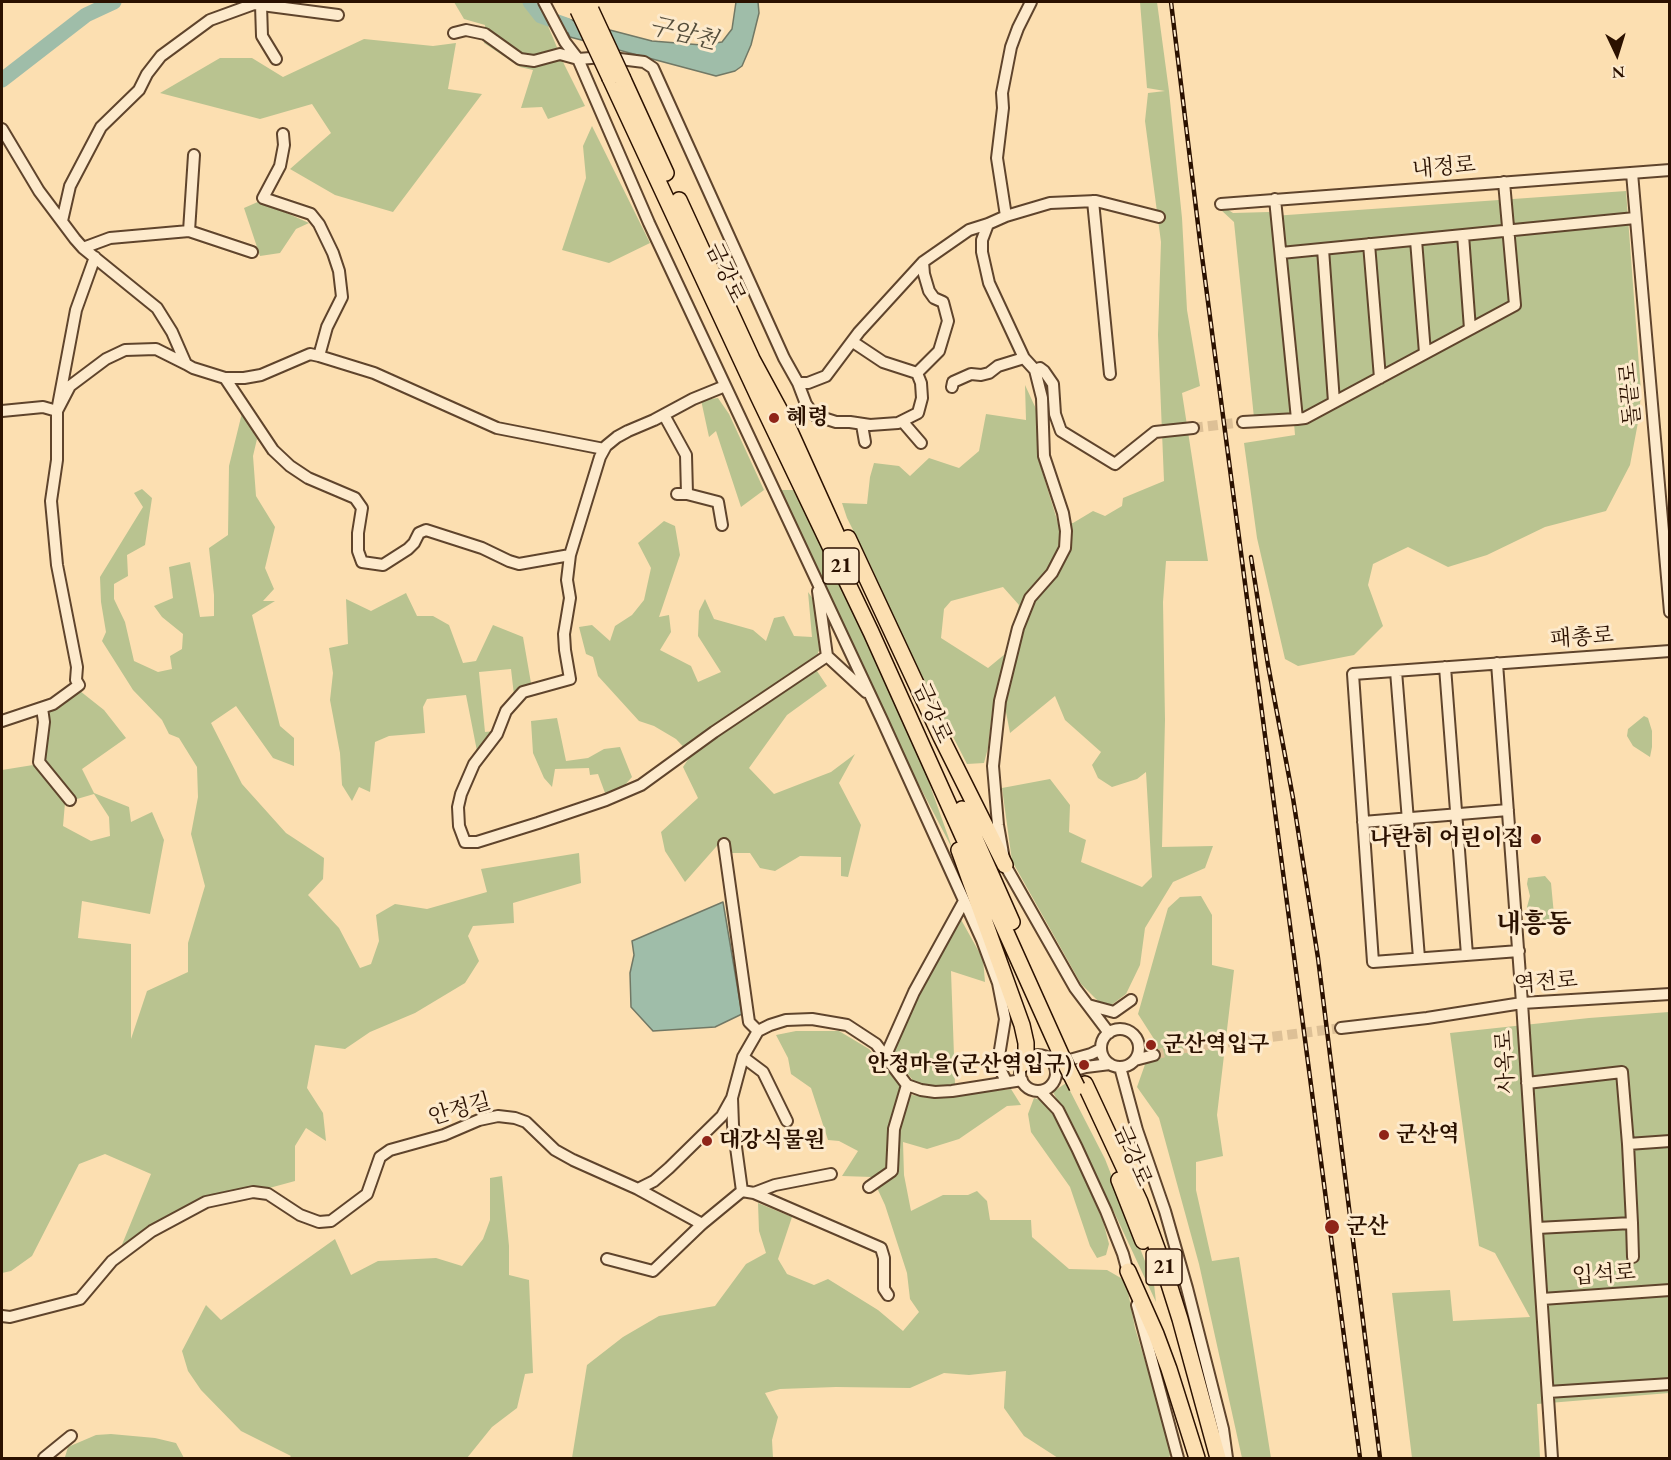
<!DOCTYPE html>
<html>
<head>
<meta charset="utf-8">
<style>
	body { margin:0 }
	#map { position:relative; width:1671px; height:1460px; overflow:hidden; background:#fcdfb1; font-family:"EB Garamond",serif }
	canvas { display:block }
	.frame { position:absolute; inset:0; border:3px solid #2b1100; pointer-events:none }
	.north { position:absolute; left:1587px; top:24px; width:60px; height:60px; -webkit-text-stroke:4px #fdeacc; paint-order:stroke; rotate:176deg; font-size:16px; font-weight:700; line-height:24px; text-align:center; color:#2b1100 }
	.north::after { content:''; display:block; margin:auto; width:21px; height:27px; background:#2b1100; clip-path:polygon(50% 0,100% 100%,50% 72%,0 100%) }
</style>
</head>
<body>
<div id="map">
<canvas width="1671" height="1460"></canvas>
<div class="frame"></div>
<div class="north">N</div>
</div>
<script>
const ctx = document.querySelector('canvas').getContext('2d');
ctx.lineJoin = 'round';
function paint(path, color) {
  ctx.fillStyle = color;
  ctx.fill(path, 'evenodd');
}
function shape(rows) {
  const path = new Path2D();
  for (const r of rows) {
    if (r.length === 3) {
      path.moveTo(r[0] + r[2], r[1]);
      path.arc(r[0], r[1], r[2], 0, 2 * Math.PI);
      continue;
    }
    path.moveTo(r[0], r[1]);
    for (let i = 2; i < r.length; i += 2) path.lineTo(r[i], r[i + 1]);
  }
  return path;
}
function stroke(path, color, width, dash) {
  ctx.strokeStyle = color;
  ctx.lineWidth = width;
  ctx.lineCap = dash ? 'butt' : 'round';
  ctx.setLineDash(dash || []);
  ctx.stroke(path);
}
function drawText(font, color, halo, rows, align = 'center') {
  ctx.font = font + ' "EB Garamond","Noto Serif KR",serif';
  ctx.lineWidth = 6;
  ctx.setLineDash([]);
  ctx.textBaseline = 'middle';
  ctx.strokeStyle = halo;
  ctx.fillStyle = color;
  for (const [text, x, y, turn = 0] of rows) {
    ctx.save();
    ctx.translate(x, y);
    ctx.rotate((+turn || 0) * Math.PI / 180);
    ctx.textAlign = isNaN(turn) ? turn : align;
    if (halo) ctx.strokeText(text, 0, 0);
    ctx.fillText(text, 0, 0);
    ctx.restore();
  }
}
paint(shape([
	[454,2,523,2,537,20,548,26,564,64,585,106,548,119,542,107,521,108,533,70,520,67,484,43,485,25,464,19],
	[1140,2,1157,2,1169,91,1182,218,1187,310,1200,386,1182,393,1208,561,1166,561,1163,602,1165,720,1162,847,1213,846,1205,868,1173,882,1145,928,1140,965,1126,994,1106,1009,1081,984,1012,861,1002,788,1050,779,1070,805,1069,832,1086,840,1081,862,1142,887,1152,877,1146,772,1137,779,1112,787,1098,778,1092,765,1101,752,1065,720,1055,696,1010,733,1006,712,1004,658,992,712,988,748,984,763,967,764,908,649,870,564,847,518,842,503,867,504,870,477,874,463,899,466,910,476,929,458,959,468,979,451,986,414,1026,420,1025,385,1037,411,1038,458,1058,523,1073,523,1093,511,1105,516,1122,506,1123,498,1164,481,1158,335,1161,242,1145,121,1148,93,1165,91,1147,88],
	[1003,587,1019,605,1005,654,988,668,941,638,944,609,951,601],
	[364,39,433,46,456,43,448,89,482,94,393,212,335,195,290,169,331,133,312,104,260,119,160,93,220,58,252,58,283,77],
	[592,126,650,243,609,263,562,250,586,178,583,146],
	[1626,191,1641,392,1639,417,1630,465,1606,511,1545,527,1487,555,1448,567,1408,547,1373,564,1368,585,1383,626,1354,655,1298,666,1285,659,1257,538,1244,443,1295,435,1293,411,1290,415,1254,418,1234,222,1221,210,1227,209,1233,213,1269,212,1273,216],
	[260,201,309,223,296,229,280,253,260,256,244,208],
	[718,398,729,414,764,490,741,507,716,431,709,437,701,400],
	[242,413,257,439,253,456,256,496,275,527,265,568,274,589,263,601,275,601,252,615,280,726,294,738,294,766,273,758,236,706,211,723,242,784,286,833,324,858,323,879,308,895,339,928,360,968,371,964,379,941,376,915,395,904,427,909,487,892,481,869,579,853,581,883,513,903,514,923,473,926,468,936,479,961,465,983,415,1013,370,1032,345,1049,315,1045,307,1088,323,1113,326,1141,306,1128,295,1146,295,1181,262,1190,251,1186,191,1205,121,1247,151,1174,105,1154,79,1164,32,1256,11,1271,2,1273,2,770,33,765,65,803,63,826,91,841,110,836,109,817,94,794,77,799,42,755,50,712,80,691,104,710,126,738,82,769,94,793,129,807,131,822,152,812,164,840,150,914,82,901,78,938,131,944,131,1039,147,991,188,972,188,943,205,886,191,834,198,797,197,767,179,738,169,734,162,720,133,690,102,641,106,632,101,602,100,577,143,507,134,493,142,489,152,498,145,545,127,555,128,576,114,584,114,599,125,622,134,661,158,672,172,669,170,656,182,649,183,634,162,617,154,606,173,598,169,567,190,562,200,617,214,616,214,595,209,548,228,535,229,466],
	[779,490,793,490,835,569,911,732,953,850,907,762],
	[664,521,675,526,680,555,659,617,669,615,671,632,660,650,691,666,698,682,721,672,698,636,699,611,705,599,714,619,753,630,766,641,774,618,784,616,794,636,812,637,808,592,827,619,832,639,818,652,817,671,827,686,787,715,749,768,774,794,831,772,855,754,839,783,861,825,848,877,841,876,841,857,800,856,775,871,760,868,750,853,729,853,723,839,685,882,665,851,661,832,698,798,683,767,691,755,676,739,654,726,639,721,598,676,593,657,586,654,579,627,592,625,610,641,615,626,632,615,644,600,651,568,638,543],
	[406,593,417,616,433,616,449,625,463,663,476,661,493,625,523,637,531,683,514,695,511,669,479,672,485,732,495,731,477,751,466,695,427,699,423,707,425,733,389,736,375,742,370,792,359,787,352,801,342,785,340,753,330,700,333,673,329,648,348,644,346,599,371,611],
	[1644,716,1648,718,1652,731,1652,747,1650,757,1633,746,1627,736,1628,729],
	[557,718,566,761,588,758,604,749,620,747,632,777,624,786,605,793,598,774,590,775,589,768,555,769,552,787,544,778,533,753,531,721],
	[1545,876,1551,883,1554,915,1539,932,1531,934,1528,929,1530,921,1527,907,1530,896,1527,884,1528,878],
	[1201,896,1212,915,1212,965,1234,970,1217,1115,1223,1156,1196,1162,1196,1190,1212,1261,1239,1257,1271,1458,1242,1458,1199,1264,1159,1118,1137,1087,1154,1039,1138,1014,1168,908,1180,897],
	[959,916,983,959,985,982,951,971,955,1084,937,1089,916,1084,891,1053,931,967],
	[1669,1012,1669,1393,1537,1404,1540,1458,1412,1458,1392,1293,1450,1290,1453,1321,1530,1317,1495,1253,1479,1246,1450,1033,1589,1018],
	[796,1031,839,1031,869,1049,901,1086,903,1106,911,1095,939,1097,1011,1089,1021,1105,1007,1106,959,1139,927,1149,903,1142,904,1175,911,1211,943,1195,968,1195,977,1191,987,1201,990,1220,1031,1220,1032,1237,1069,1269,1107,1270,1126,1281,1135,1328,1172,1450,1169,1458,1058,1458,1024,1436,1004,1408,1006,1371,969,1375,944,1373,910,1388,836,1387,780,1389,765,1393,778,1417,772,1440,773,1458,572,1458,587,1365,623,1337,659,1316,715,1306,746,1264,766,1253,759,1231,758,1203,792,1217,778,1259,787,1274,814,1285,828,1279,878,1310,903,1331,919,1312,910,1299,907,1273,885,1205,872,1177,842,1176,858,1151,839,1141,828,1140,811,1088,791,1074,788,1058,776,1035],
	[1066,1083,1105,1159,1154,1284,1156,1302,1114,1212,1053,1092],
	[1034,1098,1045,1101,1062,1129,1103,1221,1109,1244,1106,1255,1097,1258,1090,1246,1070,1187,1031,1132,1028,1114],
	[502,1176,509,1246,509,1275,529,1280,533,1373,525,1374,517,1408,492,1427,467,1458,289,1458,291,1456,241,1431,201,1390,188,1371,182,1351,206,1305,221,1320,335,1239,351,1275,378,1261,436,1258,462,1266,483,1239,490,1220,490,1178],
	[111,1434,155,1438,176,1443,184,1458,65,1457,68,1447,96,1435]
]), '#b9c390');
const water = shape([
	[736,2,758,2,759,13,751,45,742,66,735,71,716,76,570,37,560,17,652,41,702,45,722,42,732,29,736,2],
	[723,902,742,1014,715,1027,653,1031,631,1007,630,973,634,955,632,941,723,902]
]);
paint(water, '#9fbda9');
stroke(water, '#717865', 1.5);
stroke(shape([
	[530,2,541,16,566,25],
	[2,80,86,15,114,2]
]), '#9fbda9', 15);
stroke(shape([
	[1193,428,1243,422],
	[1154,1055,1177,1049,1341,1028]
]), '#ddc096', 10, [10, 5]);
const minor = shape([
	[544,2,565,42,578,59,649,223,882,720,982,940,998,983,1005,1019,999,1056,1001,1071,1006,1081],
	[261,5,262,36,276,59],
	[454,33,466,30,485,34,520,59,534,61,560,54,578,59,604,57,644,62,653,68,784,358,798,383,806,404,814,415,836,422,850,422,870,425,898,423,918,413,922,398,921,383,917,373,939,351,948,321,943,302,934,298,929,291,924,274,923,262],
	[2,129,39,191,75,239,83,248,157,308,172,332,186,364,193,368,225,378,273,450,290,466,308,478,355,498,362,508,358,533,358,551,362,562,383,565,408,549,414,543,419,533,426,530,482,548,509,561,519,564,570,555,600,457,606,446,617,437,628,431,654,420,693,399,725,386],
	[283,134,284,145,280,166,263,198,311,214,319,224,333,253,339,271,342,297,327,327,319,356],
	[1632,173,1670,612],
	[1275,199,1297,419,1305,418,1515,305,1504,182],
	[1093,201,1110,374],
	[1221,204,1670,170],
	[1006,216,997,158,1003,108,1002,93,1011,47,1018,28,1031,2],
	[62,221,70,186,101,127,139,90,147,74,161,56,210,20,254,4,338,15],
	[988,224,982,240,982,252,989,283,1024,358,1035,370,1042,398,1044,456,1063,513,1066,531,1065,548,1052,573,1030,598,1018,628,1000,701,993,766,998,825,1005,865,1075,988,1109,1033],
	[189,231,194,155],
	[1463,235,1470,329],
	[1416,240,1425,353],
	[1369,244,1380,378],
	[83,248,110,238,189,231,252,252],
	[1323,249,1334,402],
	[1281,253,1635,218],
	[853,342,883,362,917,373],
	[1035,370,1040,368,1044,371,1053,384,1055,414,1061,431,1115,464,1155,432,1193,428],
	[225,378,244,378,261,375,310,354,319,356,374,373,497,428,604,449],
	[798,383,808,383,826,376,859,332,923,262,969,230,988,224,1006,216,1050,203,1096,201,1159,217],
	[952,387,953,382,971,374,981,375,989,373,998,366,1024,358],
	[2,411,43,407,57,411,76,310,95,257],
	[664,415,686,455,687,494],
	[902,421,921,443],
	[1243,422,1297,419],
	[862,425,865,442],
	[677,494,687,494,718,502,722,525],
	[570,555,567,580,570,598,564,634,565,650,570,679,523,692,506,711,497,734,474,764,461,794,458,807,459,826,465,842,477,842,538,823,606,800,641,785,714,732,827,656,866,692],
	[818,591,827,656],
	[1497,663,1522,1003,1552,1458],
	[1445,667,1467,955],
	[1396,671,1419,958],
	[42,708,44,722,39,762,70,800],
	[2,721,53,704,79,685,76,680,77,667,57,565,51,501,57,460,57,411,70,386,106,359,125,350,156,349,186,364],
	[1363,822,1508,810],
	[724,844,749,1022,758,1031],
	[1519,951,1373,962,1353,674,1670,651],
	[1088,1005,1114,1012,1131,1000],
	[1341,1028,1427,1018,1522,1003,1670,994],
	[1120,1048,19],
	[886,1055,914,992,963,903],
	[1038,1073,18],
	[743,1057,763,1072,787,1121],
	[1135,1060,1154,1055],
	[1059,1063,1091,1054,1101,1049],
	[1120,1067,1137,1130,1165,1211,1187,1288,1223,1429,1227,1458],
	[1065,1073,1086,1067,1110,1064],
	[1527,1083,1622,1072,1628,1144,1632,1223,1537,1228],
	[1040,1091,1058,1110,1077,1148,1106,1211,1123,1254,1129,1276],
	[732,1098,733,1125,742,1191,754,1193,881,1248,884,1258,884,1289,888,1295],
	[1628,1144,1670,1141],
	[869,1187,892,1171,894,1129,907,1085],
	[638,1189,702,1224],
	[754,1193,775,1185,831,1174],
	[1632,1223,1633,1257],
	[607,1259,653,1271,702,1224,742,1191],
	[1542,1299,1670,1290],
	[1137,1305,1178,1458],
	[2,1316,10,1317,80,1299,112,1261,152,1231,206,1202,253,1192,268,1194,300,1215,319,1222,331,1221,367,1194,380,1157,390,1150,444,1135,479,1120,498,1116,515,1118,526,1122,555,1150,573,1160,638,1189,654,1181,669,1168,722,1116,732,1098,743,1057,758,1031,770,1025,786,1020,812,1019,847,1025,876,1044,907,1085,921,1090,935,1092,952,1091,1022,1080],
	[1548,1392,1670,1384],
	[44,1458,71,1436]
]);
const highway = shape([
	[610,78,758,396,871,632,1063,1059],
	[623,79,666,173],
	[679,200,752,359,784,418,845,553],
	[848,538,941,737,1005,865],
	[962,809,1012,922],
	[959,850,1022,1025,1026,1043,1026,1054,1023,1064],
	[1085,1084,1140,1202,1162,1262,1180,1319,1218,1458],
	[1119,1180,1143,1241],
	[1128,1271,1156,1334,1169,1369,1197,1458]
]);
stroke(minor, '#5f442c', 14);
stroke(highway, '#2b1100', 18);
stroke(minor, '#fdeacc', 10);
stroke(highway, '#fcdfb1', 15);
const rail = shape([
	[1171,2,1200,241,1360,1458],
	[1251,557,1268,665,1293,798,1318,958,1380,1458]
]);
stroke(rail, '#2b1100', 4.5);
stroke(rail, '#fdeacc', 2, [7]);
const highwayBridge = shape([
	[578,10,610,78],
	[591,10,623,79],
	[1063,1059,1077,1087]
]);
stroke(highwayBridge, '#2b1100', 18, []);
stroke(highwayBridge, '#fcdfb1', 15);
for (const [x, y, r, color] of [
	[774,418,6,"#8f2418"],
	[1536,839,6,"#8f2418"],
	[1151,1045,6,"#8f2418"],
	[1084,1065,6,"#8f2418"],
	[1384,1135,6,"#8f2418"],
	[707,1141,6,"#8f2418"],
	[1332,1227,8,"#8f2418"]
]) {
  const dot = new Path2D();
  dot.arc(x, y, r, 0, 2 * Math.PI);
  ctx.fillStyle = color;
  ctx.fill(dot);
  stroke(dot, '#fdeacc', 2);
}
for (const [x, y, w] of [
	[841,566,36],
	[1164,1267,36]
]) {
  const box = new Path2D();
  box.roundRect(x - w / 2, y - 18, w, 36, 4.5);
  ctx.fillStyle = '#fdeacc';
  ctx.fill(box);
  stroke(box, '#2b1100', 1.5);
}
drawText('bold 21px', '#2b1100', null, [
	["21",841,566],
	["21",1164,1267]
]);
drawText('22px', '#2b1100', '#fdeacc', [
	["내정로",1444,168,-5],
	["금강로",725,273,65],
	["돌끝로",1631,394,-95],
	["패총로",1582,638,-4],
	["금강로",932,713,66],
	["역전로",1546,983,-5],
	["사옥로",1506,1062,-93],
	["안정길",460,1110,-16],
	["금강로",1132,1156,67],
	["입석로",1604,1275,-4]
]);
drawText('bold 22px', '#2b1100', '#fdeacc', [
	["혜령",786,418],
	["나란히 어린이집",1524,839,"right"],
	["군산역입구",1163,1045],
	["안정마을(군산역입구)",1072,1065,"right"],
	["군산역",1396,1135],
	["대강식물원",719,1141],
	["군산",1346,1227]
], 'left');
drawText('italic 24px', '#544d3b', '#fdeacc', [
	["구암천",683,34,14]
]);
drawText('bold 26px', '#2b1100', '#fdeacc', [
	["내흥동",1534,925]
]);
</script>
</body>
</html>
